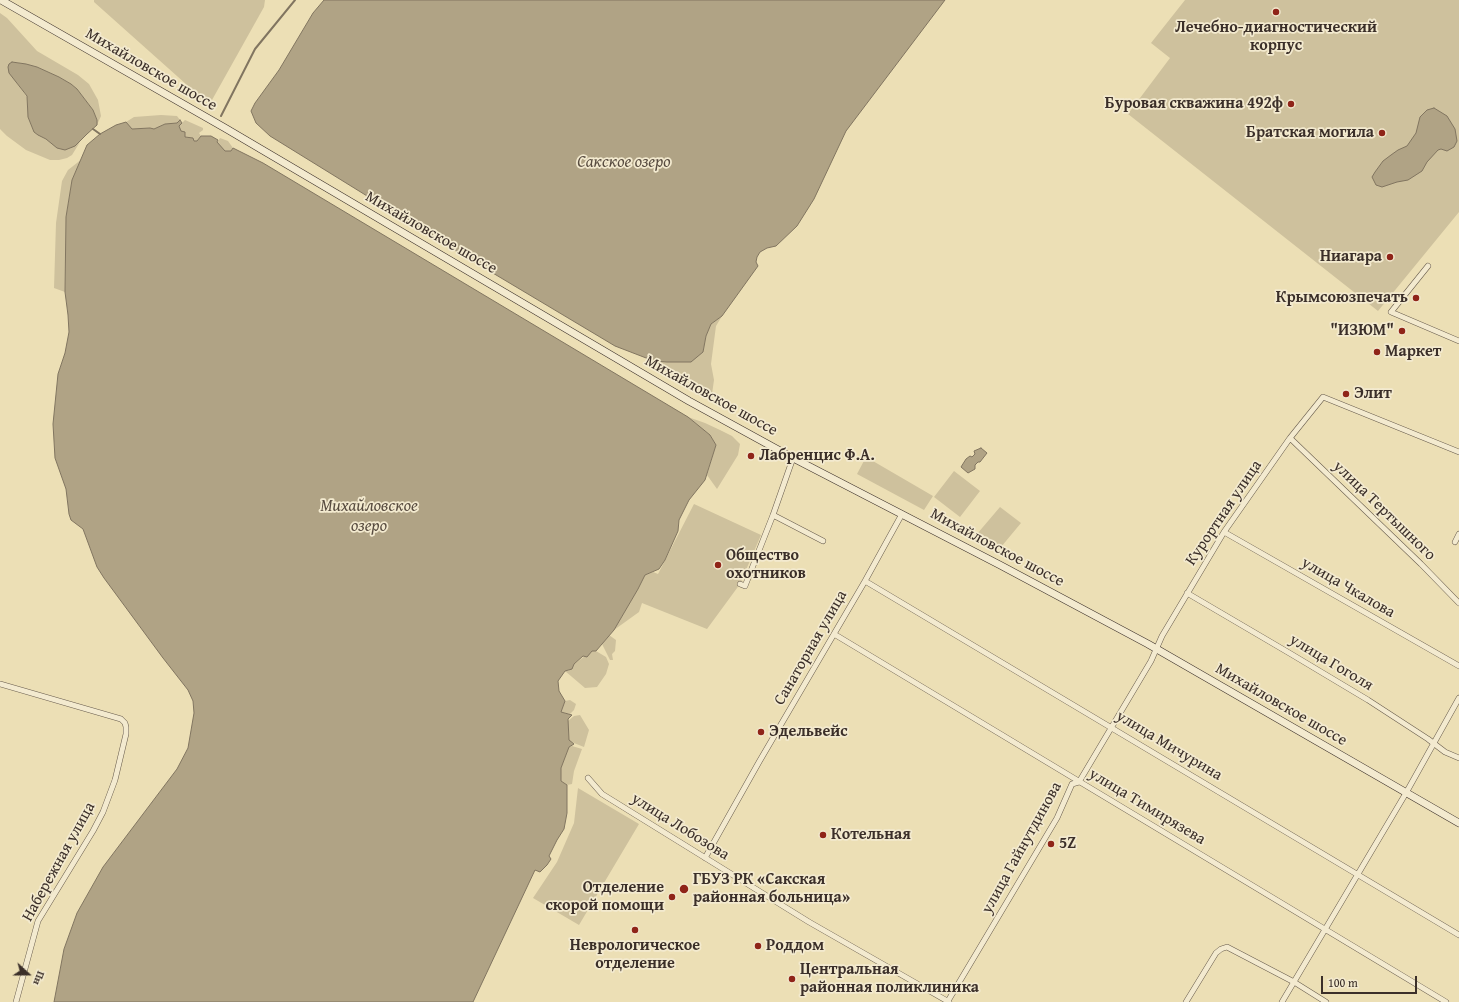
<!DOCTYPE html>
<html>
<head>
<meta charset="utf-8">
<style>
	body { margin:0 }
	#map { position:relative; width:1459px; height:1002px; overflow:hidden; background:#ecdfb5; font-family:"Gentium Book Plus",serif }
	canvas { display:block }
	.north { position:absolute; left:8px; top:954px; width:40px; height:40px; -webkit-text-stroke:3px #f3eacf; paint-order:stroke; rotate:111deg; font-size:11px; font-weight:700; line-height:16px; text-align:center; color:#3b2f29 }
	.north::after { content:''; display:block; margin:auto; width:14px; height:18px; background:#3b2f29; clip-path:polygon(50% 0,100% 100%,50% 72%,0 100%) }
	.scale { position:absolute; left:1321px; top:976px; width:96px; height:18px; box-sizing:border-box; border:2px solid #3b2f29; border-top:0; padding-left:5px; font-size:12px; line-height:14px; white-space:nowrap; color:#3b2f29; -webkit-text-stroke:3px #f3eacf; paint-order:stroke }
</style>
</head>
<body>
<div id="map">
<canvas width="1459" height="1002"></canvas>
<div class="north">Пн</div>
<div class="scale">100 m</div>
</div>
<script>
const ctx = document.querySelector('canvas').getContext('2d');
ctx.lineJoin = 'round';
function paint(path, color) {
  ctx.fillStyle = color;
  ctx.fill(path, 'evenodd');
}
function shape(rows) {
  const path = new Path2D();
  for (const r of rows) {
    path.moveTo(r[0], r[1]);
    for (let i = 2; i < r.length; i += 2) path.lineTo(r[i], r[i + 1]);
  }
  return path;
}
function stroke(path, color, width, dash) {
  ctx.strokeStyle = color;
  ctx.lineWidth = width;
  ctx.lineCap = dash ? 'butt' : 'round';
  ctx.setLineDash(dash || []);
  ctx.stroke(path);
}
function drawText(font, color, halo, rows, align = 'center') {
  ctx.font = font + ' "Gentium Book Plus",serif';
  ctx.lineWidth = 3.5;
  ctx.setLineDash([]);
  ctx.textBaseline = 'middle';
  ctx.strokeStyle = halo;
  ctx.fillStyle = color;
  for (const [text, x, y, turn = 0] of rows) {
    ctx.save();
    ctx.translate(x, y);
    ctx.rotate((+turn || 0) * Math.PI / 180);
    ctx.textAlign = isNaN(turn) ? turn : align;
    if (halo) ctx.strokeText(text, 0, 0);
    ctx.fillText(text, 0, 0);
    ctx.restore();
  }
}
paint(shape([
	[94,0,265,0,264,7,212,100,196,93,94,2],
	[1185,0,1459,0,1459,212,1378,311,1128,114,1170,58,1151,43],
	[0,13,7,18,37,51,78,75,89,84,98,100,101,116,97,125,97,120,93,110,77,89,71,84,59,77,37,67,15,62,16,82,27,97,28,117,34,132,51,142,54,145,75,146,80,142,72,155,67,158,59,160,50,160,26,150,7,136,0,129],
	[161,115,177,116,180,120,177,123,165,124,154,129,150,128,131,129,126,122,134,117],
	[185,120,203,128,203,130,199,133,201,136,197,141,194,141,193,138,185,137,181,132,179,126],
	[220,138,228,141,233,148,231,151,225,151,216,145],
	[82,159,72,180,66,217,65,292,54,288,56,223,62,181,68,170],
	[722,316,716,326,711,364,714,380,712,394,654,361,667,362,703,352,706,336,711,324],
	[688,417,705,423,720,430,732,436,740,444,738,455,717,489,707,475,716,445,710,435],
	[866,457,933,496,924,510,857,474],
	[954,471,980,491,960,517,934,497],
	[694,504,761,535,740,584,707,629,642,603,639,612,614,630,638,589,645,575,653,572,658,574],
	[1000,507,1021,523,1001,547,977,534],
	[609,635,616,640,615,651,612,654,613,660,610,660,602,644],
	[592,651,596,651,606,657,609,664,606,674,597,687,585,688,565,671,568,671,574,664],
	[570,700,576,704,574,710,570,714,561,712,565,701],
	[580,715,589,730,584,747,569,741,568,721,574,716],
	[572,746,582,749,574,771,572,784,567,785,561,781,561,768,569,747],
	[578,788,639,824,579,925,533,898,557,862,574,823]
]), '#cec19d');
const water = shape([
	[324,0,945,0,846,131,814,199,797,226,776,246,767,248,760,252,757,257,756,262,758,266,722,316,711,324,706,336,703,352,691,362,667,362,654,361,615,346,461,254,270,136,256,123,251,111,255,103,279,70,313,13,324,0],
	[12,62,26,64,37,67,59,77,71,84,77,89,93,110,97,120,97,125,87,134,75,146,65,150,57,148,46,139,38,135,34,132,28,117,27,96,9,73,8,67,9,64,12,62],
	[1434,108,1447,116,1455,129,1457,141,1454,147,1447,151,1441,149,1438,150,1427,162,1422,171,1408,180,1397,182,1382,187,1376,185,1372,177,1375,172,1383,161,1391,155,1398,150,1407,146,1416,133,1420,117,1427,110,1434,108],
	[180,120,182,123,179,126,181,131,185,132,185,137,193,138,194,141,197,141,201,136,211,136,218,140,217,142,225,151,231,151,233,148,263,163,688,417,710,435,716,445,705,480,689,500,679,520,678,531,665,560,659,569,645,575,638,589,614,630,596,651,592,651,587,657,583,656,574,664,572,669,565,671,558,681,559,691,565,701,561,712,572,715,568,719,569,740,574,744,569,747,561,768,561,781,567,785,567,813,564,829,557,840,549,856,551,859,547,865,540,872,535,870,473,1002,54,1002,64,949,77,913,103,867,177,769,188,748,194,713,193,701,188,690,163,658,104,578,97,567,83,529,71,520,69,514,66,489,55,458,53,424,58,374,65,353,69,332,68,315,65,292,66,217,72,180,87,145,100,134,116,125,126,122,132,129,150,128,154,129,165,124,177,123,180,120],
	[981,448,987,453,980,462,978,462,975,465,975,469,968,473,961,467,966,459,970,456,972,457,975,454,974,451,981,448]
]);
paint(water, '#b0a385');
stroke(water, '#817560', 1);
stroke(shape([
	[221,116,255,49,295,0],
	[93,129,100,134]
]), '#817560', 2);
const minor = shape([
	[1428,266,1391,312,1459,341],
	[1290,438,1421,564,1459,603],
	[773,515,823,541],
	[1224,532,1459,666],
	[1455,542,1459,534],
	[865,581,1459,935],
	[740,584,745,586,773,515,793,458],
	[1187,593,1291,654,1368,700,1428,739,1445,752,1459,758],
	[834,634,1446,1002],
	[0,684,121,719,125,723,126,727,126,734,115,780,103,812,93,831,38,921,16,1002],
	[588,778,602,794,809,922,949,1002],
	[705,858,759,762,865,581,902,514],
	[948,1001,1057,818,1072,784,1079,782,1151,661,1162,636,1224,532,1290,438,1323,397,1459,452],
	[1186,1002,1216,953,1221,949,1227,947,1294,982,1326,1002],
	[1282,1002,1406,793,1459,698]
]);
const secondary = shape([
	[1,0,225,128,689,401,793,458,1000,565,1148,644,1459,823]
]);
stroke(minor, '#675b4c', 6);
stroke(secondary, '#3b2f29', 8);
stroke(minor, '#f3eacf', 5);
stroke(secondary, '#f3eacf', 7);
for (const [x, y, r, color] of [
	[1276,12,4,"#8f2418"],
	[1291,104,4,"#8f2418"],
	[1382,133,4,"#8f2418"],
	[1390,257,4,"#8f2418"],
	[1416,298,4,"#8f2418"],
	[1402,331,4,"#8f2418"],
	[1377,352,4,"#8f2418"],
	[1346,394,4,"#8f2418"],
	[751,456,4,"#8f2418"],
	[718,565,4,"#8f2418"],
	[761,732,4,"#8f2418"],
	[823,835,4,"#8f2418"],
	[1051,844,4,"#8f2418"],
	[684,889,5,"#8f2418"],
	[672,897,4,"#8f2418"],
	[635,930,4,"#8f2418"],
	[758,946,4,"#8f2418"],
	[792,979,4,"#8f2418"]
]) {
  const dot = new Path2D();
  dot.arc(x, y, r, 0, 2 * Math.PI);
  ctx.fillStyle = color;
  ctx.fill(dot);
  stroke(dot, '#f3eacf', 1.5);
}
drawText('bold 16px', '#3b2f29', '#f3eacf', [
	["Лечебно-диагностический",1276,28,"center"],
	["корпус",1276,46,"center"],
	["Буровая скважина 492ф",1283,104,"right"],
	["Братская могила",1374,133,"right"],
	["Ниагара",1382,257,"right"],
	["Крымсоюзпечать",1408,298,"right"],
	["\"ИЗЮМ\"",1394,331,"right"],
	["Маркет",1385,352],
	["Элит",1354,394],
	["Лабренцис Ф.А.",759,456],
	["Общество",726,556],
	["охотников",726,574],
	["Эдельвейс",769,732],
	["Котельная",831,835],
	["5Z",1059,844],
	["ГБУЗ РК «Сакская",693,880],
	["районная больница»",693,898],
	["Отделение",664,888,"right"],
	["скорой помощи",664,906,"right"],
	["Неврологическое",635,946,"center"],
	["отделение",635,964,"center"],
	["Роддом",766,946],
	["Центральная",800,970],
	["районная поликлиника",800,988]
], 'left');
drawText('16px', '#3b2f29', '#f3eacf', [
	["Михайловское шоссе",151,70,30],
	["Михайловское шоссе",431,233,30],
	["Михайловское шоссе",711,396,29],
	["улица Тертышного",1384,511,44],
	["Курортная улица",1224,513,-56],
	["Михайловское шоссе",997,548,28],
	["улица Чкалова",1348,588,30],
	["Санаторная улица",811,648,-60],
	["улица Гоголя",1331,663,31],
	["Михайловское шоссе",1281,705,30],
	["улица Мичурина",1169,746,31],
	["улица Тимирязева",1147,807,31],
	["улица Лобозова",680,827,32],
	["улица Гайнутдинова",1022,848,-61],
	["Набережная улица",59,862,-61]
]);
drawText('italic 17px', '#584c40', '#f3eacf', [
	["Сакское озеро",624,163],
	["Михайловское",369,507],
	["озеро",369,527]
]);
</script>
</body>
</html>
